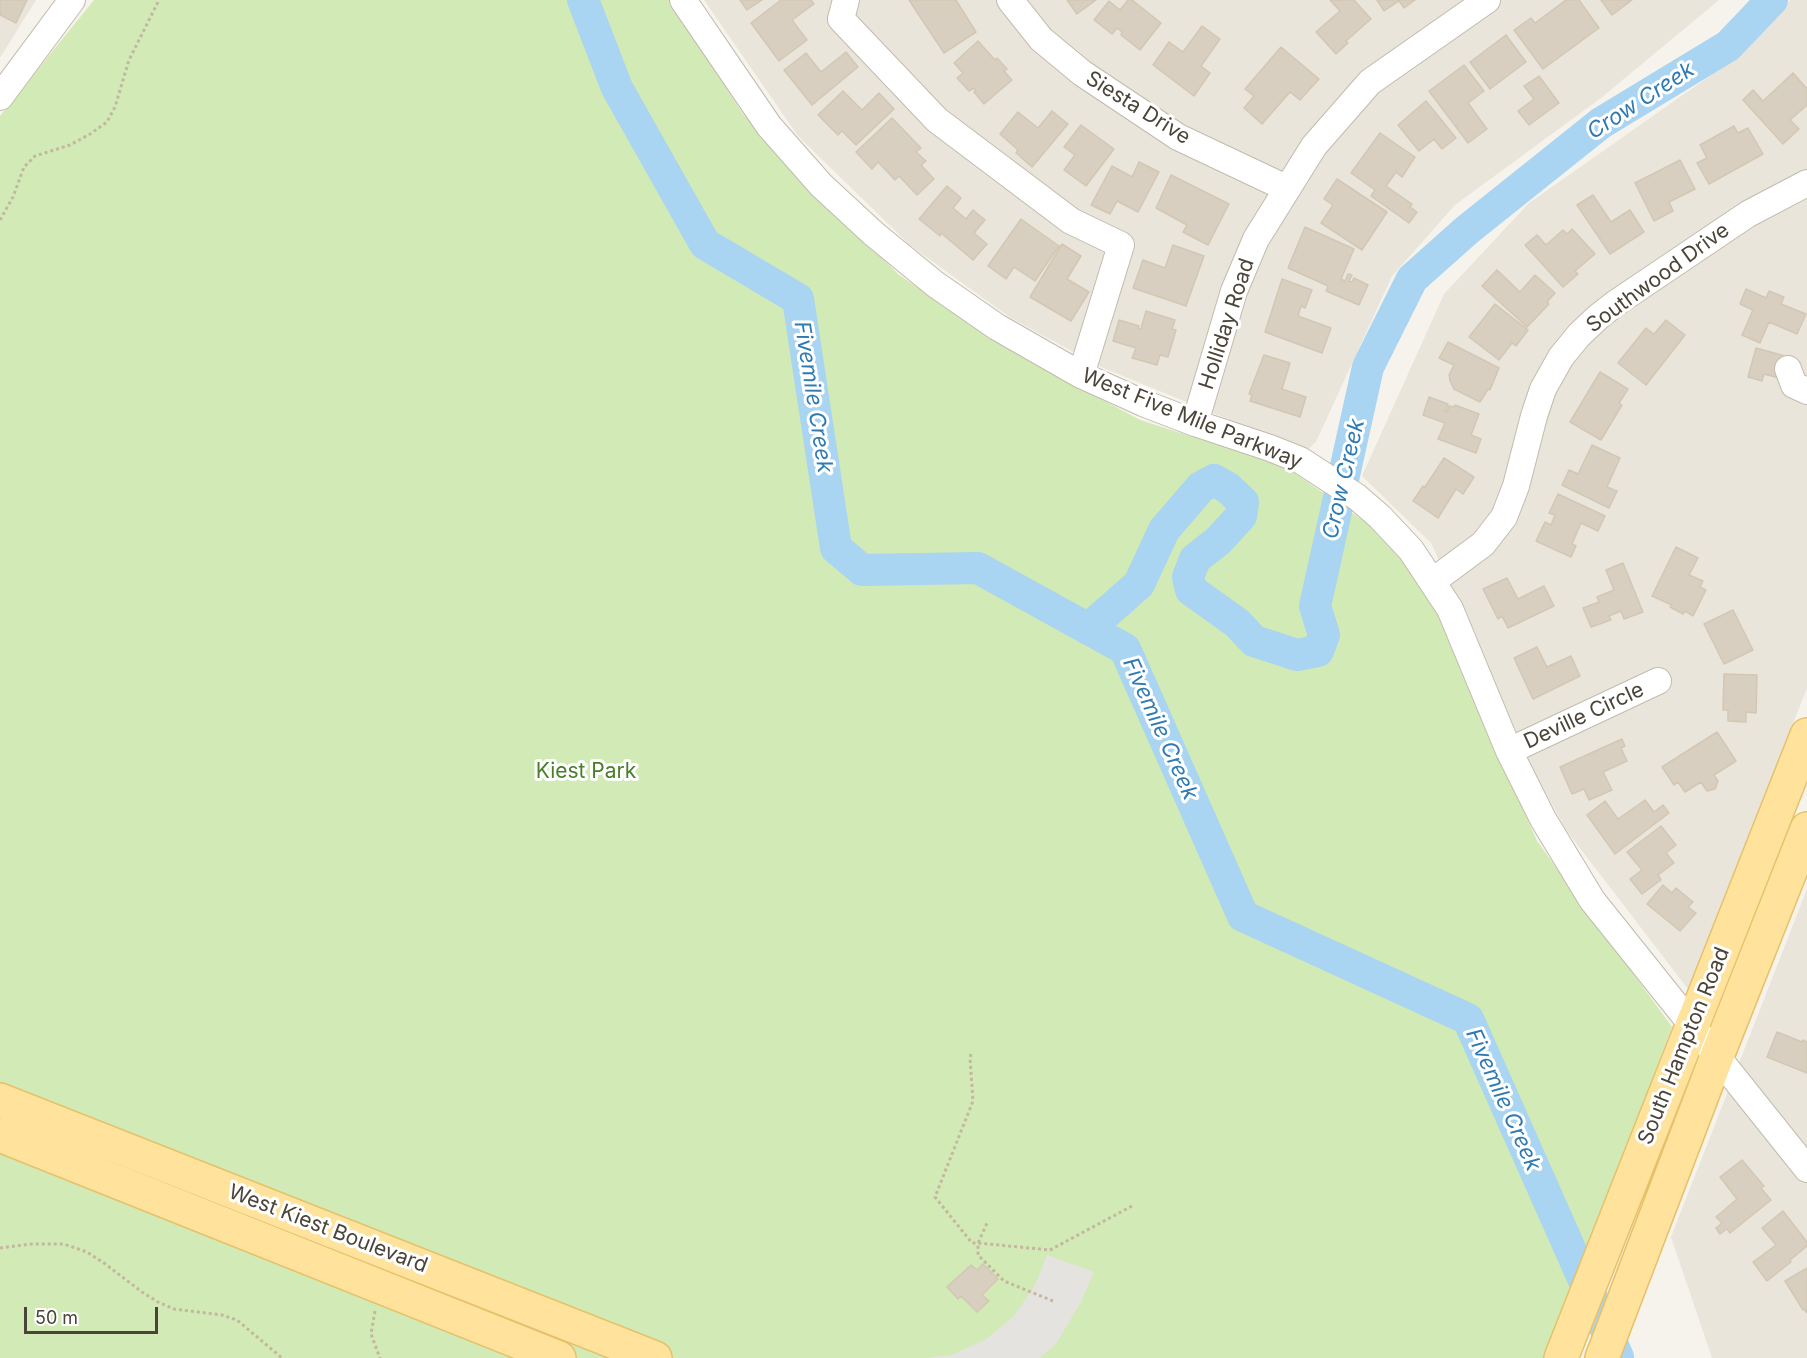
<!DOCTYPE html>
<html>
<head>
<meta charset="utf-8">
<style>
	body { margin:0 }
	#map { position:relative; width:1807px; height:1358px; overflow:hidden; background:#f6f3ec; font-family:Inter,sans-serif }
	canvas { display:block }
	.scale { position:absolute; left:24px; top:1307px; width:134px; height:27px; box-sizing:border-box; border:3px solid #4b4439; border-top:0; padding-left:8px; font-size:18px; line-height:21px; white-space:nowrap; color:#4b4439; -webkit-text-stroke:4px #fff; paint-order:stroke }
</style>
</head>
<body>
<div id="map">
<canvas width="1807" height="1358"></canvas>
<div class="scale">50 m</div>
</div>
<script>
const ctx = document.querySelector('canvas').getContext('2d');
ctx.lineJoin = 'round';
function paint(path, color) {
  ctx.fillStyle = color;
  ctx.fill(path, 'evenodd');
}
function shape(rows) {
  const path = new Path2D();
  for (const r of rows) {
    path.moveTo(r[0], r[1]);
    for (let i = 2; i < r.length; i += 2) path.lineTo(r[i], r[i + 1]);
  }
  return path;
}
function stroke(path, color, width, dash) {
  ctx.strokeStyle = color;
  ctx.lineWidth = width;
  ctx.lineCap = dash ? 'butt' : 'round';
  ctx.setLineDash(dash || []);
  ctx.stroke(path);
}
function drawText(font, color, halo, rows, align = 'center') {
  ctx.font = font + ' Inter,sans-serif';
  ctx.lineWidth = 6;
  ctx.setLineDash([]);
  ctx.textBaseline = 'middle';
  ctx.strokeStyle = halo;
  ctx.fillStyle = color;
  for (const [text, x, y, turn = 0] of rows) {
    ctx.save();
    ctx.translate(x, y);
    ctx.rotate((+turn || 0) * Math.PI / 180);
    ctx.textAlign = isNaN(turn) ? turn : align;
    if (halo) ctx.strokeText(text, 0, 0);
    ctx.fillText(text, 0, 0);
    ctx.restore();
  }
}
paint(shape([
	[0,0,36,0,0,58],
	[704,0,1719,0,1601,98,1455,205,1392,276,1316,442,1306,451,1101,367,1011,318,911,246,798,136],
	[1790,0,1807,0,1807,688,1688,989,1566,830,1535,773,1431,543,1362,476,1444,294,1529,203,1744,52],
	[1807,889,1807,1358,1712,1358,1671,1237]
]), '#eae5da');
paint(shape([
	[94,0,669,0,743,114,899,275,1017,354,1140,420,1284,466,1386,536,1433,604,1537,841,1672,1027,1547,1358,0,1358,0,116]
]), '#d2eab5');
paint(shape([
	[1047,1255,1094,1272,1081,1302,1056,1344,1040,1358,926,1358,951,1355,985,1340,1014,1316,1035,1285]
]), '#e5e3e0');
stroke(shape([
	[583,0,617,88,705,244,798,299,836,548,862,570,978,568,1125,649,1243,916,1468,1019,1618,1357],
	[1088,629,1139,584,1164,530,1201,487,1214,480,1228,488,1243,502,1241,516,1218,541,1195,559,1188,577,1191,590,1237,623,1254,641,1297,655,1318,651,1324,635,1315,606,1368,367,1412,279,1467,230,1601,123,1728,46,1772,0]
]), '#a9d4f2', 32);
const building = shape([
	[0,0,27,0,16,23,0,15,0,0],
	[740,0,762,0,747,10,740,0],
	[781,0,811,0,814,4,792,20,807,40,779,61,751,23,781,0],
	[909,0,956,0,976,32,944,53,909,0],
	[1067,0,1096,0,1077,14,1067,0],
	[1128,0,1132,0,1161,23,1140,50,1121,35,1122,32,1117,28,1112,34,1094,20,1109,1,1120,10,1128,0],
	[1330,0,1354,0,1371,19,1346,41,1348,43,1336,54,1316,32,1340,11,1330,0],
	[1377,0,1415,0,1404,8,1399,1,1384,11,1377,0],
	[1566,0,1579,0,1599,28,1543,69,1514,30,1531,18,1535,23,1566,0],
	[1601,0,1632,0,1612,15,1601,0],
	[1202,26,1220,39,1201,66,1210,73,1194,96,1153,65,1169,42,1183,52,1202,26],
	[1506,35,1526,62,1490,89,1470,62,1506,35],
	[978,41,995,60,997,58,1007,69,1004,71,1012,80,984,104,974,92,976,91,974,88,969,91,957,78,963,73,954,63,978,41],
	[1281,47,1319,79,1300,100,1290,92,1262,124,1244,108,1254,96,1245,89,1281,47],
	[846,52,858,67,812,105,784,70,806,53,821,72,846,52],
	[1464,65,1484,91,1468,103,1487,129,1468,143,1429,91,1464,65],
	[1793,73,1807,89,1807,105,1790,120,1799,129,1783,144,1743,100,1753,90,1763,101,1793,73],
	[1539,76,1559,103,1529,125,1518,111,1534,99,1524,86,1539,76],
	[843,91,862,110,879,93,894,109,856,145,842,131,838,135,818,115,843,91],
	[1426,101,1456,138,1442,149,1434,139,1419,151,1398,125,1426,101],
	[1052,111,1068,124,1032,167,1016,153,1018,150,1000,134,1018,112,1038,128,1052,111],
	[892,118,921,148,916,152,926,161,921,165,934,179,917,195,899,176,895,180,878,162,872,169,856,152,892,118],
	[1081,125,1114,149,1086,186,1064,170,1075,155,1064,147,1081,125],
	[1734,126,1738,133,1748,128,1763,154,1709,184,1697,163,1707,158,1700,145,1734,126],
	[1380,133,1415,157,1402,177,1396,172,1386,186,1412,204,1410,207,1417,212,1409,223,1371,196,1375,190,1351,173,1380,133],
	[1680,160,1695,189,1669,202,1673,211,1654,221,1635,183,1680,160],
	[1139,162,1159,172,1138,212,1117,201,1110,214,1091,205,1112,166,1132,177,1139,162],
	[1171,175,1229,204,1208,245,1183,232,1187,225,1156,208,1171,175],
	[1337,179,1387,212,1362,250,1321,223,1333,205,1324,199,1337,179],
	[947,186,961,198,953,208,966,219,973,210,985,220,974,233,987,244,973,260,941,233,940,236,919,219,947,186],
	[1593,195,1611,222,1630,210,1644,232,1610,254,1577,205,1593,195],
	[1021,219,1059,246,1035,281,1014,267,1006,279,988,266,1021,219],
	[1305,227,1354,249,1341,279,1345,281,1348,274,1352,275,1349,281,1352,282,1354,278,1368,285,1359,305,1326,291,1328,286,1288,268,1305,227],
	[1572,229,1595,254,1575,271,1578,274,1563,287,1525,245,1537,235,1546,245,1563,230,1567,234,1572,229],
	[1062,244,1081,256,1067,279,1089,292,1071,321,1030,297,1062,244],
	[1173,245,1204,256,1186,306,1133,288,1143,260,1165,268,1173,245],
	[1497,270,1520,292,1535,275,1555,293,1547,302,1549,304,1527,327,1482,286,1497,270],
	[1282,279,1312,290,1305,308,1301,306,1298,316,1331,328,1322,353,1265,332,1282,279],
	[1746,289,1766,298,1769,291,1784,297,1781,304,1806,314,1797,334,1769,322,1760,343,1742,335,1753,310,1740,304,1746,289],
	[1495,304,1528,330,1516,346,1512,343,1499,360,1469,337,1495,304],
	[1146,311,1175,320,1172,329,1176,330,1168,357,1160,355,1157,365,1132,358,1136,348,1113,341,1119,320,1139,326,1138,329,1141,329,1146,311],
	[1666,320,1685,335,1646,385,1618,363,1646,328,1654,334,1666,320],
	[1448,342,1499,368,1490,390,1488,389,1480,402,1454,389,1450,381,1449,375,1454,365,1439,358,1448,342],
	[1756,348,1785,356,1779,378,1764,374,1762,381,1748,377,1756,348],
	[1264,355,1290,363,1282,389,1306,397,1300,417,1250,401,1252,395,1249,394,1264,355],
	[1600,372,1628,389,1619,403,1622,405,1601,440,1570,422,1600,372],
	[1429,397,1448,404,1445,411,1447,412,1449,406,1454,407,1455,405,1479,414,1471,435,1481,439,1476,453,1438,439,1445,423,1423,415,1429,397],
	[1592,445,1620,458,1607,487,1617,491,1609,508,1562,485,1569,470,1578,474,1592,445],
	[1444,458,1474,477,1463,494,1456,489,1438,518,1413,501,1423,486,1425,487,1444,458],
	[1558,494,1605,516,1598,531,1581,523,1572,544,1576,546,1571,557,1536,541,1545,522,1551,525,1555,515,1549,513,1558,494],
	[1676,547,1698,558,1689,575,1703,581,1700,587,1706,590,1693,616,1685,611,1683,614,1670,607,1672,605,1652,596,1676,547],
	[1623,563,1643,612,1624,619,1621,611,1609,616,1611,620,1591,627,1583,608,1599,602,1597,597,1614,590,1606,570,1623,563],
	[1507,578,1518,599,1544,586,1554,606,1508,628,1502,616,1498,619,1483,589,1507,578],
	[1733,610,1753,650,1724,664,1704,624,1733,610],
	[1537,647,1547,667,1571,656,1580,676,1533,699,1514,658,1537,647],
	[1724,674,1757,675,1756,713,1746,712,1746,722,1728,721,1728,710,1723,710,1724,674],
	[1717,732,1736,761,1714,775,1718,781,1715,789,1707,791,1701,782,1685,792,1678,782,1674,785,1662,767,1717,732],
	[1622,739,1625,746,1621,748,1627,761,1603,772,1612,790,1589,800,1584,789,1572,794,1560,767,1622,739],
	[1645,800,1654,812,1663,805,1669,813,1615,854,1587,815,1605,801,1618,819,1645,800],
	[1661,826,1676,845,1666,853,1674,863,1658,875,1661,880,1642,894,1630,879,1642,870,1627,852,1661,826],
	[1663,885,1672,893,1676,888,1693,902,1688,907,1696,913,1680,931,1647,904,1663,885],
	[1777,1032,1802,1042,1803,1040,1807,1042,1807,1073,1767,1057,1777,1032],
	[1742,1160,1764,1186,1761,1188,1771,1200,1730,1233,1727,1229,1720,1234,1716,1228,1722,1223,1716,1217,1737,1199,1720,1177,1742,1160],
	[1783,1211,1807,1242,1807,1246,1790,1260,1791,1262,1767,1281,1753,1262,1776,1245,1762,1228,1783,1211],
	[983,1264,998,1279,982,1295,989,1301,977,1312,961,1296,958,1299,947,1287,971,1265,977,1270,983,1264],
	[1807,1268,1807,1313,1804,1309,1803,1310,1785,1281,1807,1268]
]);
paint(building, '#d8cfc1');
stroke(building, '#d3c7b4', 1.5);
const minor = shape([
	[683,0,769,126,821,185,874,234,935,284,997,327,1081,375,1143,403,1195,423,1270,448,1300,460,1357,497,1380,517,1411,550,1450,609,1509,751,1543,819,1592,900,1807,1169],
	[846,0,841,19,937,120,1071,221,1121,245,1081,375],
	[1010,0,1041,39,1082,73,1178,137,1286,188],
	[0,97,72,0],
	[1788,369,1794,385,1807,391],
	[1195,423,1234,291,1256,239,1314,146,1370,82,1487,0],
	[1433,581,1483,544,1504,517,1516,486,1534,416,1543,389,1561,357,1579,335,1598,317,1616,303,1748,214,1807,183],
	[1509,751,1658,681]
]);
const major = shape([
	[0,1100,655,1358],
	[0,1135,559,1358],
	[1561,1358,1807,735],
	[1602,1358,1717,1056,1807,829]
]);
stroke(minor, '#c2bbae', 28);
stroke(major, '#e6c16a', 36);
stroke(shape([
	[0,220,13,197,24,167,35,156,70,145,90,134,107,122,115,107,129,60,159,0],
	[971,1054,970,1058,973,1101,935,1197,972,1243,978,1243,988,1221],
	[0,1248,31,1244,64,1244,87,1252,104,1263,142,1292,158,1302,174,1309,222,1315,237,1320,282,1358],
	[1053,1301,1004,1281,978,1255,978,1243,1050,1250,1132,1206],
	[375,1311,371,1334,380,1358]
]), '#c4b79f', 3, [3, 3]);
stroke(minor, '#fff', 26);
stroke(major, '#ffe39c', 33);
drawText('21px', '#4b4439', '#fff', [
	["Siesta Drive",1138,108,32],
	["Southwood Drive",1658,278,-36],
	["Holliday Road",1227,324,-72],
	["West Five Mile Parkway",1192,419,22],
	["Deville Circle",1584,716,-25],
	["South Hampton Road",1684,1046,-68],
	["West Kiest Boulevard",328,1229,21]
]);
drawText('21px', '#4a7f2a', '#fff', [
	["Kiest Park",586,772]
]);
drawText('italic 22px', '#2e7ab2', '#fff', [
	["Crow Creek",1641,101,-33],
	["Fivemile Creek",813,397,81],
	["Crow Creek",1344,479,-77],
	["Fivemile Creek",1160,729,66],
	["Fivemile Creek",1503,1100,66]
]);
</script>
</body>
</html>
